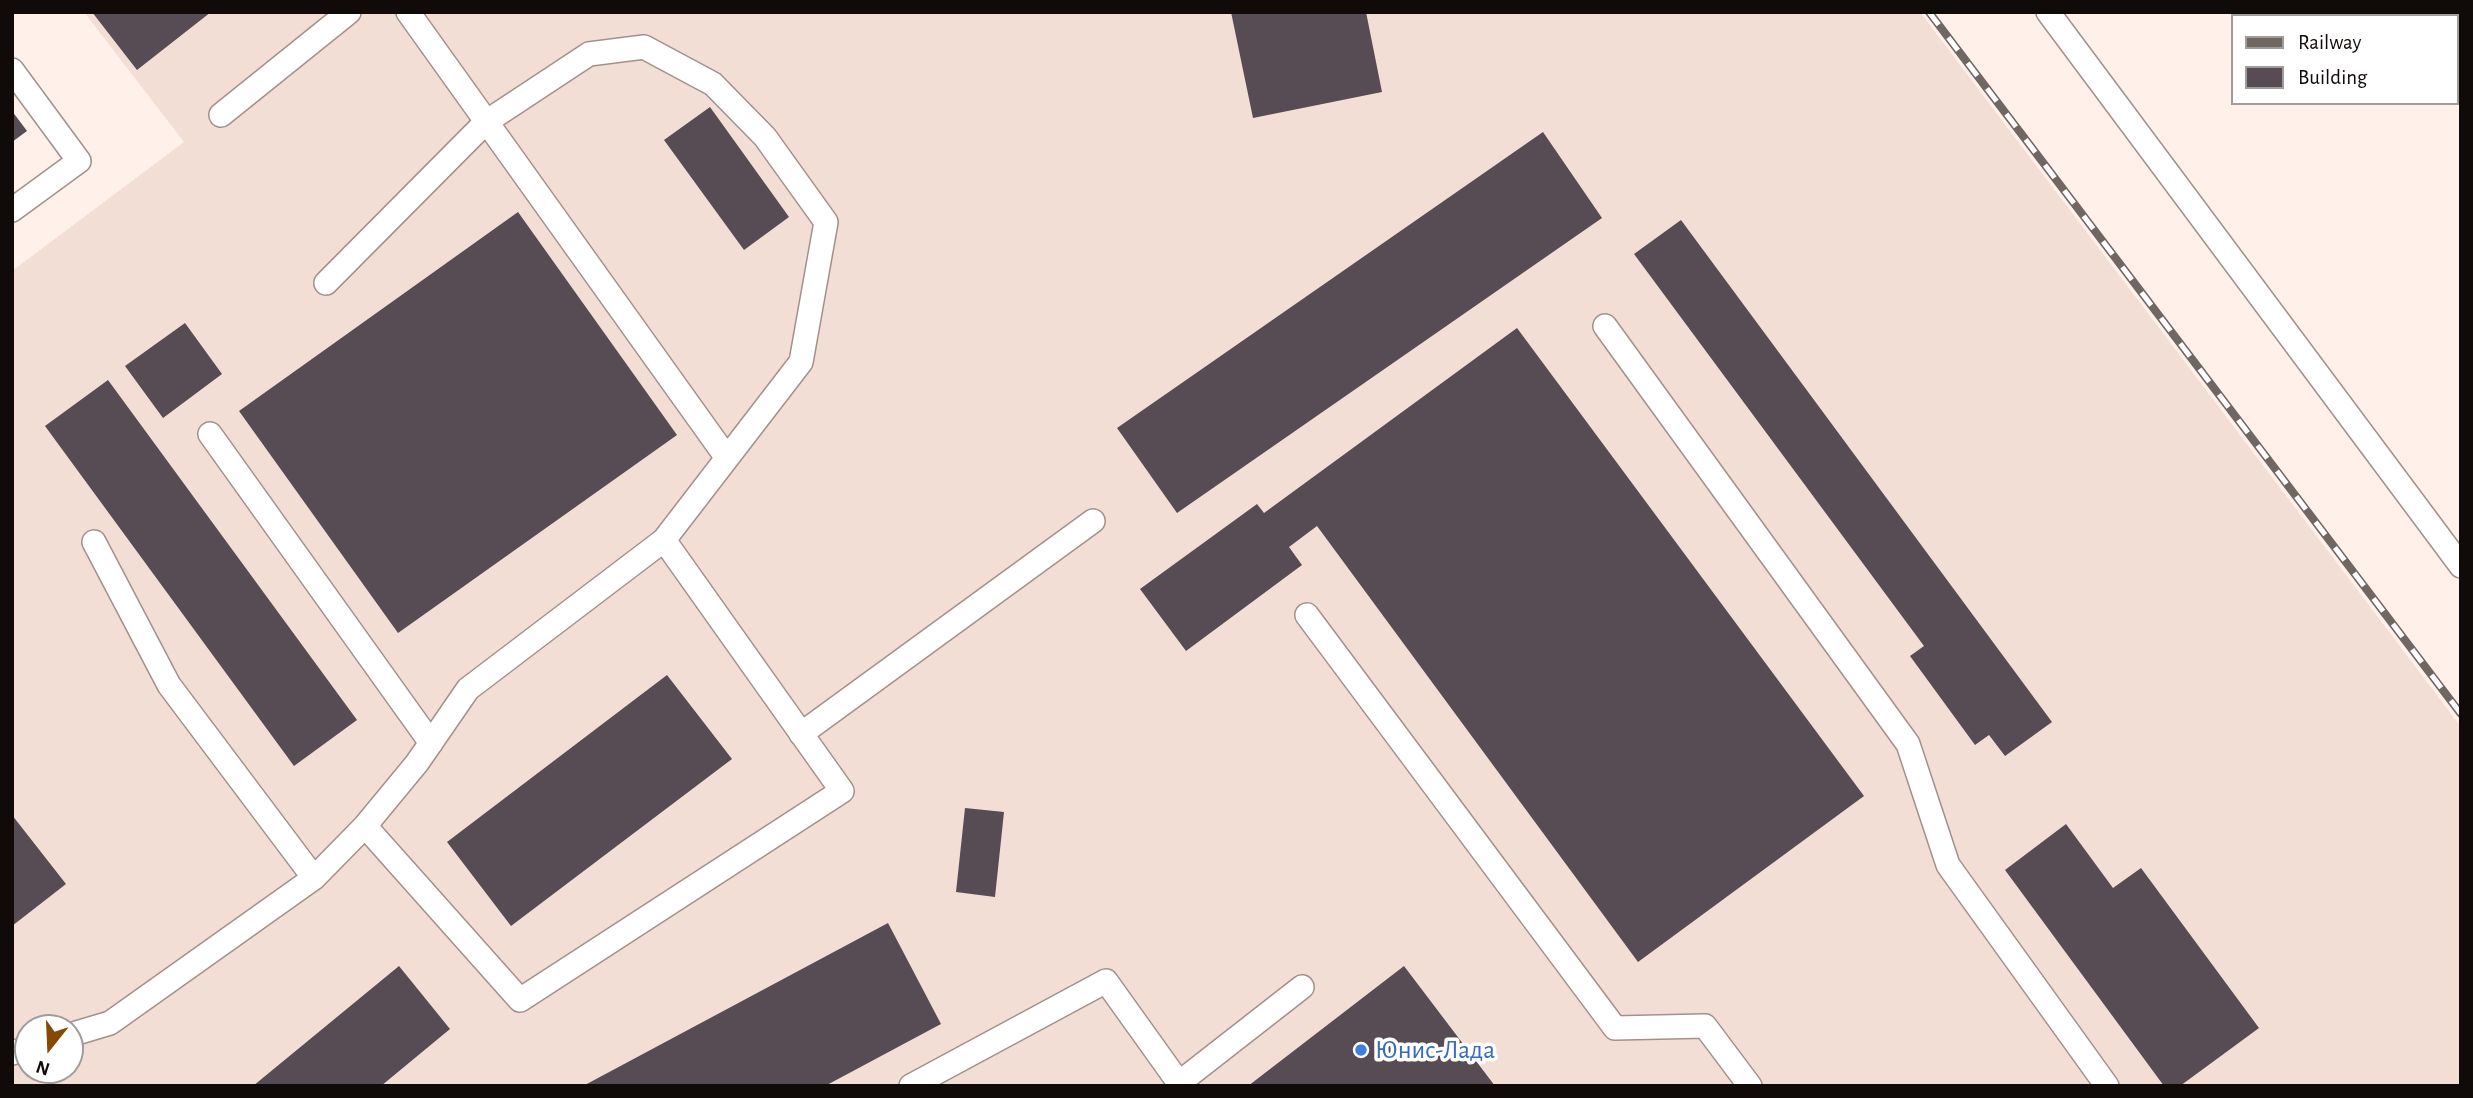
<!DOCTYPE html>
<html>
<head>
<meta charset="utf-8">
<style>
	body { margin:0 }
	#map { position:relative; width:2473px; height:1098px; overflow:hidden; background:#fff0ea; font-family:"Alegreya Sans",sans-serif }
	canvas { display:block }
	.frame { position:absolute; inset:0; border:14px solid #100a08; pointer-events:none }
	.legend { position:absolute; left:2231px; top:14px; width:228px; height:91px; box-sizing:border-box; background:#fff; border:2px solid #9f9d9c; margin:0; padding:9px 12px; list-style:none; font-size:21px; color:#100a08 }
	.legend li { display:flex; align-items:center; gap:14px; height:35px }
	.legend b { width:35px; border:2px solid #9f9d9c }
	.north { position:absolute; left:14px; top:1014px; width:70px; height:70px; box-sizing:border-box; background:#fff; border:2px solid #9f9d9c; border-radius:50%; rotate:198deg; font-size:19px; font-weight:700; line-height:28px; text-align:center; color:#100a08 }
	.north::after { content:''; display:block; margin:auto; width:24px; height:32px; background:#854902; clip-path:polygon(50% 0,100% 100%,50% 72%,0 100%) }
</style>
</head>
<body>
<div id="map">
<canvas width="2473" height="1098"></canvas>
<div class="frame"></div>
<ul class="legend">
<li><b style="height:9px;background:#706763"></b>Railway</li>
<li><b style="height:19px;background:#574b54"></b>Building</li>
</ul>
<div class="north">N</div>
</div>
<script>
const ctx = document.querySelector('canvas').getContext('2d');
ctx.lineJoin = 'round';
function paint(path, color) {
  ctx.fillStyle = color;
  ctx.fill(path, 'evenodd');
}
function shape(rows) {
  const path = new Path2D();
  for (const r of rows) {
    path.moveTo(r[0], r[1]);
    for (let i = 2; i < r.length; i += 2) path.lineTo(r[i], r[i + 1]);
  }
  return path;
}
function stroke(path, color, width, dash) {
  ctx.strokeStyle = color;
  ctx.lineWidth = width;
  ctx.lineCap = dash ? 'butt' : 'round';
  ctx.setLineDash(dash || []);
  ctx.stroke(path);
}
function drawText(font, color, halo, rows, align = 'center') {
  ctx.font = font + ' "Alegreya Sans",sans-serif';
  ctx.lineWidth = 7;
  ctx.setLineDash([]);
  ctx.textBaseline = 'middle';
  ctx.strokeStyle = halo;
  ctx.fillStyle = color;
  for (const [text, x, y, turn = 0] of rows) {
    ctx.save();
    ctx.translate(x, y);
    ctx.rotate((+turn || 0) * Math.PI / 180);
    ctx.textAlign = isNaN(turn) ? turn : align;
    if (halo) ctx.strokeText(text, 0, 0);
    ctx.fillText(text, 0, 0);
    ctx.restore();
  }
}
paint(shape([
	[84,12,1920,12,2461,727,2461,1086,12,1086,12,271,184,142],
	[28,1028,70,1028,70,1070,28,1070]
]), '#f3ded6');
paint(shape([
	[92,12,211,12,137,70],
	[1231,12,1366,12,1382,92,1253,118],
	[710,107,789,217,744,250,664,140],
	[12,111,27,131,12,142],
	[1543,132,1602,218,1177,513,1117,428],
	[518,212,677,435,398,633,239,411],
	[1681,220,2052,722,2005,756,1989,735,1975,745,1910,656,1924,646,1634,254],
	[185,323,222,374,163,418,125,366],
	[1517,328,1864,796,1638,962,1317,526,1289,547,1302,565,1186,651,1140,589,1257,504,1264,513],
	[108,380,357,720,294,766,45,426],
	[667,675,732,759,511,926,447,842],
	[965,808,1004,812,995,897,956,892],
	[12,815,66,884,12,926],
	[2066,824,2113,888,2141,868,2259,1028,2180,1086,2164,1086,2005,870],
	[888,923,941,1024,825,1086,583,1086],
	[399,966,450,1029,381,1086,253,1086],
	[1404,966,1495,1086,1248,1086]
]), '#574b54');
const lane = shape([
	[408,12,727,458],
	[2048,12,2461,566],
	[12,70,79,161,12,210],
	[221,115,349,12],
	[1605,326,1908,744,1948,865,2107,1086],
	[210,434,431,743],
	[94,542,169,685,314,878],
	[1307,615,1615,1028,1705,1026,1750,1086],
	[801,734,1093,521],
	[365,826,520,1000,842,791,664,540],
	[70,1035,110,1023,314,878,365,826,417,763,468,689,664,540,801,362,826,222,765,137,713,84,644,47,589,54,486,122,326,283],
	[12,1053,28,1048],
	[911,1086,1106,981,1179,1083],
	[1181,1086,1179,1083,1302,987]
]);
stroke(lane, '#a2918b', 26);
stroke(lane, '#fff', 23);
const rail = shape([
	[1929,12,2461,714]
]);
stroke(rail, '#706763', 8);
stroke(rail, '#fff', 5, [16]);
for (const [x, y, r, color] of [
	[1361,1050,7,"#3f7fe0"]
]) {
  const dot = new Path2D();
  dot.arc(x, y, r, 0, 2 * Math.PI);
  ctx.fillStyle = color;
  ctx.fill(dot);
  stroke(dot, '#fff', 2.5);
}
drawText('26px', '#366cbe', '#fff', [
	["Юнис-Лада",1375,1050]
], 'left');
</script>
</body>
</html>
